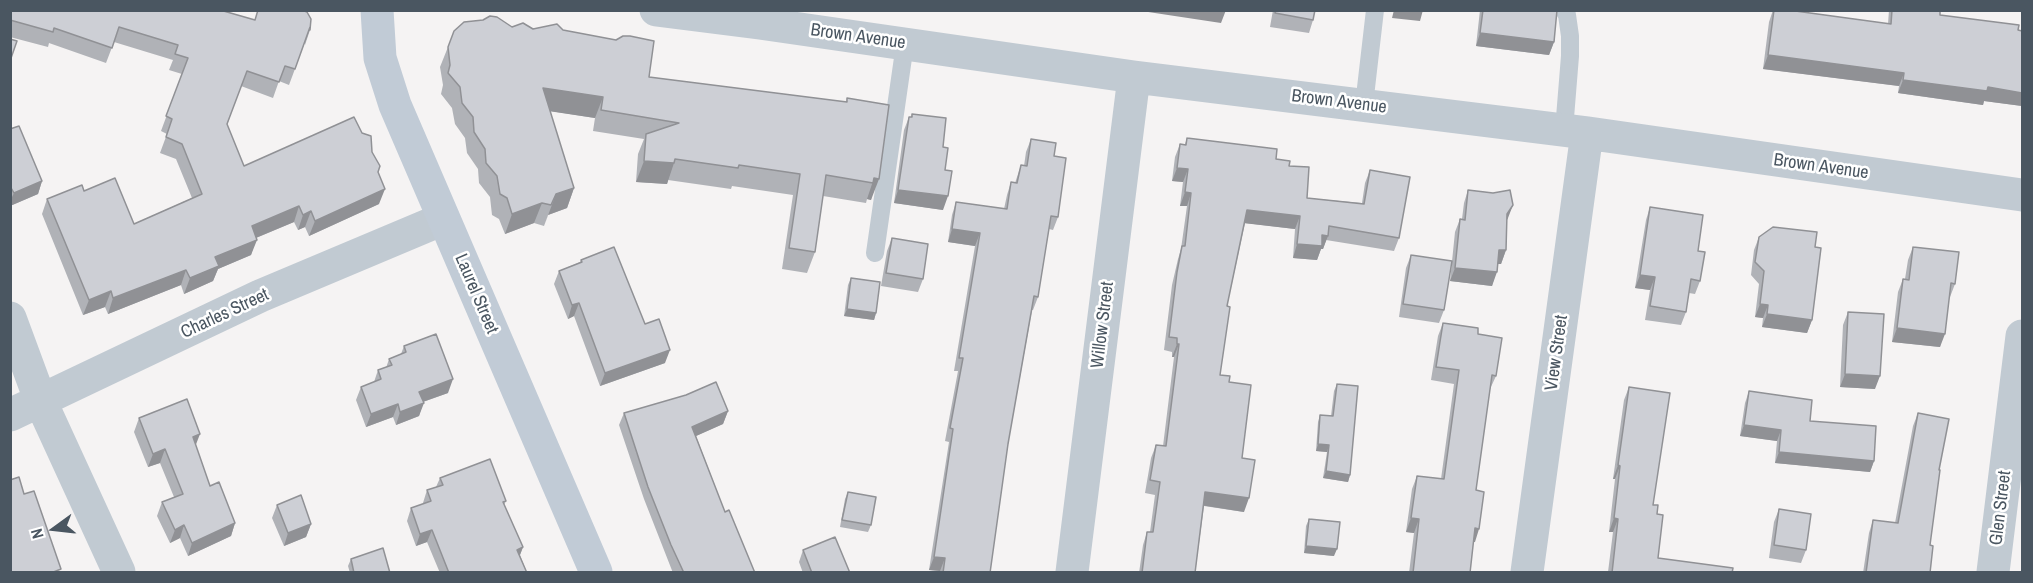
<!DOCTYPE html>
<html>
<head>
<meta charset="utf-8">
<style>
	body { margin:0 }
	#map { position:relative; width:2033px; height:583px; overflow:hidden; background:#f5f3f3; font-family:"Archivo Narrow",sans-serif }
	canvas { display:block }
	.frame { position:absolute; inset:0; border:12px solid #4a5661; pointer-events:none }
	.north { position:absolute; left:24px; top:499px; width:60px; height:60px; -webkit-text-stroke:4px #fff; paint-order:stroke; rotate:255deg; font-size:16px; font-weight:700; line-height:24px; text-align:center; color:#4a5661 }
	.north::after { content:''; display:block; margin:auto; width:21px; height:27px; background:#4a5661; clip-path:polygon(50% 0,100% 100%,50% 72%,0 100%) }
</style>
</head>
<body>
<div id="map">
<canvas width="2033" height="583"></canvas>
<div class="frame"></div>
<div class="north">N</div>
</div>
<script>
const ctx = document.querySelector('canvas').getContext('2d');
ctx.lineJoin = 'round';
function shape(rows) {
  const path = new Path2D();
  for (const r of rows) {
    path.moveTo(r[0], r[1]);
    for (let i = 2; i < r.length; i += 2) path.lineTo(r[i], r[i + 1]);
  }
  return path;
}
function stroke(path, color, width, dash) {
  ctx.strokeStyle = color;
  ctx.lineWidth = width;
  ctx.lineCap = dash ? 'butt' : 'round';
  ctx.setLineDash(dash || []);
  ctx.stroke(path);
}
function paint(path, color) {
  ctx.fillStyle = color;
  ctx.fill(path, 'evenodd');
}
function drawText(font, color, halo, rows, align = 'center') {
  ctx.font = font + ' "Archivo Narrow",sans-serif';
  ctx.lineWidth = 5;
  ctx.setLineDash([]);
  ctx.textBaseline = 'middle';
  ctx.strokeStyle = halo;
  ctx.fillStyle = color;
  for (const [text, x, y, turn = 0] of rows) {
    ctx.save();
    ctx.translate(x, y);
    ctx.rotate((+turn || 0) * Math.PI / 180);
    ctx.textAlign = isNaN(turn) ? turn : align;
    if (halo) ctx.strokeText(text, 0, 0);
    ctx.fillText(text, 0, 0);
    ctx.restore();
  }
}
stroke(shape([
	[1564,10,1567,15,1570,36,1570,56,1564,130],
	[1364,105,1375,10],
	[875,253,905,44]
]), '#c1cad2', 18);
stroke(shape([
	[656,10,759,23,1134,77,1587,133,2022,195],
	[10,318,41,402,119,572],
	[10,415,260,296,443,219],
	[1072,572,1134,77],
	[1527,572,1587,133],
	[1993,572,2022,336]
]), '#c1cad2', 33);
stroke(shape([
	[377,10,380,58,395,105,596,572]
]), '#c1cbd6', 33);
paint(shape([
	[10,10,255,20,302,10,310,30,305,45,305,42,289,85,279,81,273,98,241,86,227,125,244,166,362,133,372,152,378,172,379,204,309,236,305,227,298,230,294,222,256,238,251,255,218,269,213,281,184,294,181,285,108,314,105,307,83,315,42,214,47,199,84,191,134,224,192,198,176,159,160,153,167,134,161,131,182,74,169,70,173,60,114,42,106,63,49,43,48,47,10,37],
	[1273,10,1315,10,1313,20,1309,33,1270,27],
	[1480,10,1557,10,1554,42,1549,55,1476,46],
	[1773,10,1888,24,1889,10,1940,10,1940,15,2022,31,2022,106,1984,101,1983,105,1898,93,1899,86,1763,69,1769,22],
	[512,27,563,30,649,77,846,102,847,98,889,105,871,200,867,199,866,203,823,196,815,252,807,273,782,269,793,195,732,186,731,189,668,180,667,184,636,182,638,154,644,139,593,131,595,118,550,111,574,188,567,208,548,215,544,226,534,223,505,234,499,219,492,215,490,197,479,183,478,169,467,153,465,138,455,124,452,108,441,94,443,85,440,67,448,47],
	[912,114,943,147,945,170,943,210,894,203,904,130,909,117,911,117],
	[10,129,42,181,38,194,10,206],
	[1187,138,1276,159,1289,166,1307,198,1362,203,1365,183,1370,170,1399,238,1394,251,1326,240,1323,249,1321,249,1317,260,1293,258,1295,229,1245,223,1227,306,1220,375,1229,382,1242,458,1244,512,1204,506,1195,573,1139,573,1143,545,1147,532,1150,532,1155,495,1145,493,1151,458,1156,445,1163,446,1174,357,1172,357,1172,352,1164,350,1172,285,1178,259,1181,249,1187,206,1180,206,1183,182,1172,181,1175,157,1180,144,1185,144],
	[1031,139,1054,156,1058,217,1053,230,1049,229,1038,297,1033,310,1032,310,1008,444,990,573,940,573,940,571,929,570,949,442,945,441,958,371,954,371,975,246,948,242,952,215,956,202,1004,209,1007,195,1011,182,1015,183,1021,165,1024,166,1026,152],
	[1468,190,1508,218,1507,220,1506,250,1501,264,1498,264,1492,286,1450,281,1455,232,1460,219,1462,219,1464,203],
	[1650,207,1698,251,1700,281,1695,294,1689,293,1686,312,1681,325,1645,320,1650,290,1635,288,1646,220],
	[1759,237,1815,247,1812,320,1807,333,1762,327,1763,318,1755,317,1759,284,1751,275,1754,250],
	[892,238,923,279,918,292,881,286,887,251],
	[1913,247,1955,284,1950,297,1949,297,1940,347,1892,342,1898,292,1903,279,1905,279,1908,260],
	[1411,255,1444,310,1439,323,1399,317,1406,268],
	[581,260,645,324,665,363,600,386,574,316,568,319,554,284,559,271,580,262],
	[851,278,876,313,874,320,844,316,848,285],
	[1848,312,1875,389,1840,387,1843,325],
	[1443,323,1478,334,1496,376,1490,389,1476,490,1475,542,1473,542,1470,573,1409,573,1414,533,1406,532,1412,489,1417,476,1441,479,1454,384,1431,380,1438,336],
	[404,346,448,393,423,402,419,416,396,425,393,417,366,427,356,400,361,387,374,382,378,370,386,368,389,359,401,354],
	[1337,384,1350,475,1348,482,1323,478,1327,452,1316,451,1318,422,1320,415,1331,416,1334,391],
	[1629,387,1653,505,1657,514,1658,558,1732,573,1596,573,1608,572,1613,532,1609,532,1615,479,1613,479,1624,400],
	[1749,391,1810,421,1874,461,1870,472,1775,463,1777,441,1740,436,1745,403],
	[728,411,723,424,696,436,725,512,755,573,673,573,644,499,619,425,624,413],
	[1918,413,1939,470,1930,545,1930,573,1863,573,1869,533,1873,520,1895,523,1913,426],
	[139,418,196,446,210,486,235,523,231,536,188,556,180,538,170,543,157,516,162,502,174,497,160,463,148,467,134,432],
	[440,478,506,501,504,505,523,547,520,555,527,573,440,573,427,542,416,546,407,521,411,508,423,504,423,503,427,490,436,487],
	[848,492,871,525,868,532,840,527,845,499],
	[277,505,311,524,306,537,284,546,272,518],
	[1779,509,1806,550,1801,563,1769,558,1774,522],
	[1309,519,1334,556,1304,553,1306,526],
	[803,550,850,573,803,573,799,562],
	[351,559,390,573,350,573,348,566]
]), '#b0b2b7');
paint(shape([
	[1135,10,1226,10,1221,23],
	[1394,10,1423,10,1420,21,1392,18],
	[1480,33,1554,42,1549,55,1476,46],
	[1768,55,1904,73,1899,86,1763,69],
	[1903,80,1988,87,2022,93,2022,106,1984,101,1983,105,1898,93],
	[543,88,603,97,595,118,535,109],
	[644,161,674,163,667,184,636,182],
	[1177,168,1188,169,1183,182,1172,181],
	[874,178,879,179,871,200,867,199],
	[42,181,38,194,10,206,10,201,14,193],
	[574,188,567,208,548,215,544,226,556,194],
	[385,189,379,204,309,236,315,221],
	[898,190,948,196,943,210,894,203],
	[1185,192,1191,193,1187,206,1180,206],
	[542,203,534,223,505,234,512,214],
	[1513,205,1508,218,1502,227,1507,214],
	[299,206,294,222,246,242,252,226],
	[1247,210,1300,216,1295,229,1243,223],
	[311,211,305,227,298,230,303,215],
	[952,229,980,233,975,246,948,242],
	[1322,235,1328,236,1323,249,1321,249,1317,260,1293,258,1297,244],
	[257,240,251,255,218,269,213,281,184,294,190,278,215,257],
	[1499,250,1506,250,1501,264,1494,264],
	[1455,268,1497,272,1492,286,1450,281],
	[186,270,181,285,108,314,113,298],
	[1640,275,1655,277,1650,290,1635,288],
	[111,291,105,307,83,315,89,300],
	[579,303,574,316,568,319,572,305],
	[1760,304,1768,305,1763,318,1755,317],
	[847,309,876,313,874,320,844,316],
	[1767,314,1812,320,1807,333,1762,327],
	[1897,328,1945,334,1940,347,1892,342],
	[1177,344,1179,344,1174,357,1172,357],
	[670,350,665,363,600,386,605,373],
	[1845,374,1880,376,1875,389,1840,387],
	[453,379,448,393,414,405,419,392],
	[424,403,419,416,396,425,400,412],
	[398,404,393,417,366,427,371,414],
	[728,411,723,424,687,440,692,427],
	[1744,425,1781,430,1777,441,1740,436],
	[200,434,195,447,193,437],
	[1318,444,1329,445,1327,452,1316,451],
	[165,449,160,463,148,467,153,454],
	[1779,452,1874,461,1870,472,1775,463],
	[1618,465,1620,466,1615,479,1613,479],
	[1326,471,1350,475,1348,482,1323,478],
	[1205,492,1249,498,1244,512,1200,505],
	[1411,518,1419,519,1414,533,1406,532],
	[1614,518,1618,519,1613,532,1609,532],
	[235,523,231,536,188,556,192,543],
	[311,524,306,537,284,546,288,533],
	[184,525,180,538,170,543,175,530],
	[1475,528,1479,529,1475,542,1470,542],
	[432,530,427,542,416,546,420,534],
	[1306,546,1337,549,1334,556,1304,553],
	[523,547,518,560,517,550],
	[934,557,945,558,940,571,929,570]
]), '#909195');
const building = shape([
	[10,10,220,10,255,20,258,10,302,10,307,12,311,19,310,30,310,27,295,69,285,66,279,82,247,71,227,124,244,166,354,117,362,133,371,136,372,152,380,166,378,172,385,189,315,221,311,211,303,215,299,206,252,226,257,240,215,257,219,266,190,278,186,270,113,298,111,291,89,300,47,199,82,185,84,191,115,178,134,224,202,194,182,144,166,137,172,119,166,116,188,58,175,54,178,45,119,27,112,48,54,28,53,32,10,20,10,10],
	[1276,10,1315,10,1313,20,1275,13,1276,10],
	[1483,10,1557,10,1554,42,1480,33,1483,10],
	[1774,10,1788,10,1891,24,1892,10,1940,10,1940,15,2019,25,2018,30,2022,31,2022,93,1988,87,1987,91,1903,80,1904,73,1768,55,1774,10],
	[490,16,497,17,512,27,523,23,533,29,557,24,563,30,616,40,623,36,630,36,654,41,649,77,847,102,847,98,889,105,879,179,874,178,873,183,826,175,815,252,789,248,800,174,739,165,738,168,675,159,674,163,644,161,646,134,679,123,601,110,603,97,543,88,574,188,556,194,551,205,542,203,512,214,507,198,500,194,497,176,486,163,485,149,474,132,473,117,462,103,460,87,448,73,450,65,448,47,454,31,464,22,483,20,490,16],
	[10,39,17,41,10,61,10,39],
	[912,114,946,118,943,147,948,148,945,170,952,171,948,196,898,190,909,117,912,117,912,114],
	[19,126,42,181,14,193,10,186,10,129,19,126],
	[1187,138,1277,149,1276,159,1290,161,1289,166,1309,167,1307,198,1364,204,1370,170,1410,177,1399,238,1329,226,1328,236,1322,235,1322,246,1297,244,1300,216,1247,210,1227,306,1230,307,1220,375,1230,376,1229,382,1251,385,1242,458,1255,460,1249,498,1205,492,1195,573,1142,573,1147,532,1153,532,1160,482,1150,480,1156,445,1166,446,1179,344,1177,344,1177,338,1169,337,1177,272,1182,246,1185,246,1191,193,1185,192,1188,169,1177,168,1180,144,1186,145,1187,138],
	[1031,139,1056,143,1054,156,1066,158,1058,217,1051,216,1038,297,1034,296,1008,444,990,573,943,573,945,558,934,557,953,429,950,428,963,358,959,358,980,233,952,229,956,202,1007,209,1011,182,1017,183,1021,165,1027,166,1031,139],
	[1468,190,1493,193,1510,190,1513,205,1507,214,1506,250,1499,250,1497,272,1455,268,1460,219,1465,220,1468,190],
	[1650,207,1703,215,1698,251,1705,252,1700,281,1691,279,1686,312,1650,306,1655,277,1640,275,1650,207],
	[1773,227,1817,232,1815,247,1821,248,1812,320,1767,314,1768,305,1760,304,1764,271,1755,262,1759,237,1773,227],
	[892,238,928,244,923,279,886,273,892,238],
	[614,247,645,324,659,319,670,350,605,373,579,303,572,305,559,271,582,262,581,260,614,247],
	[1913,247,1959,252,1955,284,1951,283,1945,334,1897,328,1903,279,1909,280,1913,247],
	[1411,255,1452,261,1444,310,1403,304,1411,255],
	[851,278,880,282,876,313,847,309,851,278],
	[1848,312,1884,314,1880,376,1845,374,1848,312],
	[1443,323,1478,328,1478,334,1502,338,1496,376,1492,375,1476,490,1484,492,1479,529,1475,528,1470,573,1413,573,1419,519,1411,518,1417,476,1444,479,1459,370,1436,367,1443,323],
	[436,334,453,379,419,392,424,403,400,412,398,404,371,414,361,387,381,379,378,370,392,365,389,359,406,352,404,346,436,334],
	[716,382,728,411,692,427,725,512,729,510,755,573,684,573,671,545,648,487,624,413,686,395,716,382],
	[1337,384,1358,386,1350,475,1326,471,1329,445,1318,444,1320,415,1333,416,1337,384],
	[1629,387,1670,393,1653,505,1658,505,1657,514,1663,515,1658,558,1733,568,1732,573,1612,573,1618,519,1614,518,1620,466,1618,465,1629,387],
	[1749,391,1812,400,1810,421,1876,426,1874,461,1779,452,1781,430,1744,425,1749,391],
	[187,399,200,434,193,437,210,486,219,482,235,523,192,543,184,525,175,530,162,502,183,494,165,449,153,454,139,418,187,399],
	[1918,413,1949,419,1939,470,1940,470,1930,545,1933,546,1930,573,1866,573,1873,520,1898,523,1918,413],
	[490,459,506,501,503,502,523,547,517,550,527,573,449,573,432,530,420,534,411,508,431,501,427,490,443,485,440,478,490,459],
	[19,477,24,494,34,491,61,569,51,573,10,573,10,480,19,477],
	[848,492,876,497,871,525,842,520,848,492],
	[301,495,311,524,288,533,277,505,301,495],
	[1779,509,1811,514,1806,550,1774,545,1779,509],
	[1309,519,1340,522,1337,549,1306,546,1309,519],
	[835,537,850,573,812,573,803,550,835,537],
	[383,548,390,573,354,573,351,559,383,548]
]);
paint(building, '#cdcfd5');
stroke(building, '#909195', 1.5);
drawText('18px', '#4a5661', '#fff', [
	["Brown Avenue",858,37,8],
	["Brown Avenue",1339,102,7],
	["Brown Avenue",1821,167,8],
	["Laurel Street",476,294,67],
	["Charles Street",225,314,-25],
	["Willow Street",1103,325,-83],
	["View Street",1557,353,-82],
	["Glen Street",2001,508,-83]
]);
</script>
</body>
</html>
